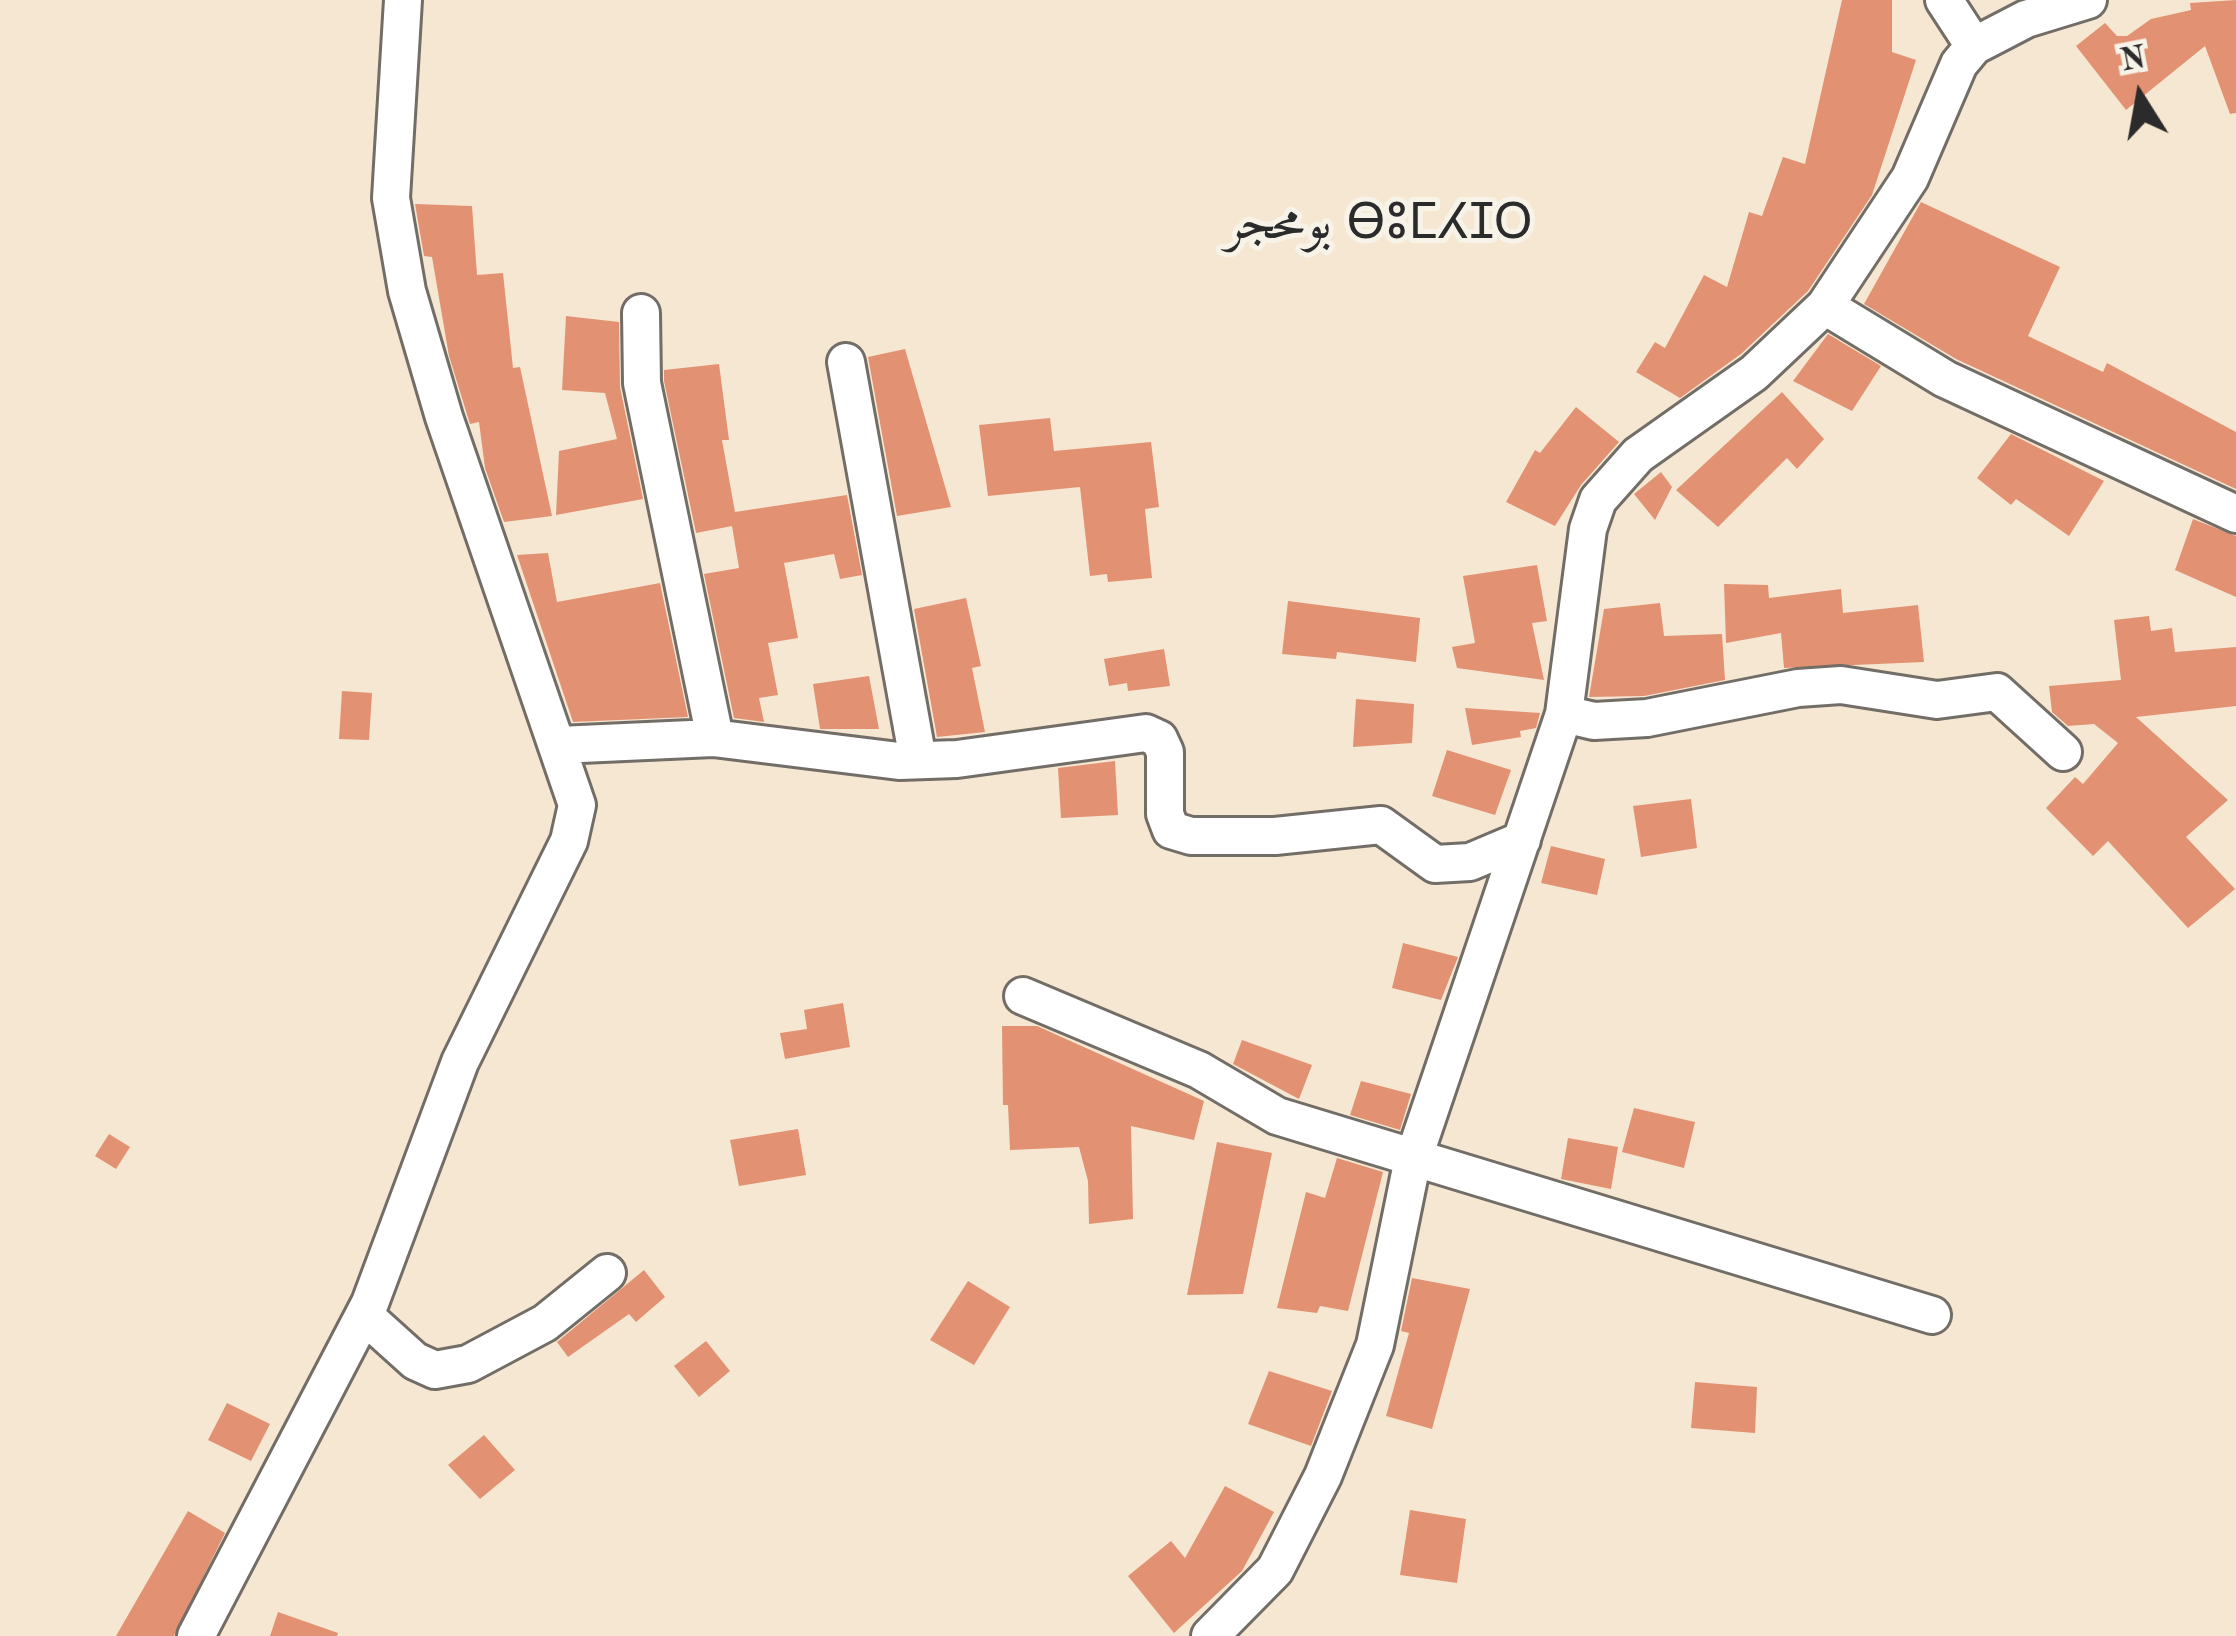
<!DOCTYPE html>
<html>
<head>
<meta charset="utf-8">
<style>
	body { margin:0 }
	#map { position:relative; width:2236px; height:1636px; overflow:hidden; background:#f6e7d3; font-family:"Old Standard TT",serif }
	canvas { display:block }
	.north { position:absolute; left:2080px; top:36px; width:120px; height:120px; -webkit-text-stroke:9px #f7f3e8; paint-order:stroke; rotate:349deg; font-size:33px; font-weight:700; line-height:48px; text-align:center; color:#2b2b2b }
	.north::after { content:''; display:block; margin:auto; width:42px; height:54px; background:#2b2b2b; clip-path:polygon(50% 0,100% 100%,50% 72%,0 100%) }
</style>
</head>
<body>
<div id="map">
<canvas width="2236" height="1636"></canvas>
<div class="north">N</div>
</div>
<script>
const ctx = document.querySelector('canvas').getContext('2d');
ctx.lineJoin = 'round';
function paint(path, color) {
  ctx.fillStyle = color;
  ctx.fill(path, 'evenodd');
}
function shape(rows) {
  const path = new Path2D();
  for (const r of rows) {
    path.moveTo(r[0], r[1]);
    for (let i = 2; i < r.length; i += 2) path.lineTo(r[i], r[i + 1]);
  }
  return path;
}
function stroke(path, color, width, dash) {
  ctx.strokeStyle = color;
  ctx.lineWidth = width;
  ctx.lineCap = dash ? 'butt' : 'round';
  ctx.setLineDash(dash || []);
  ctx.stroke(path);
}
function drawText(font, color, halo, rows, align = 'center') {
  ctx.font = font + ' "Old Standard TT",Amiri,"Noto Sans Tifinagh",serif';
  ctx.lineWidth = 10;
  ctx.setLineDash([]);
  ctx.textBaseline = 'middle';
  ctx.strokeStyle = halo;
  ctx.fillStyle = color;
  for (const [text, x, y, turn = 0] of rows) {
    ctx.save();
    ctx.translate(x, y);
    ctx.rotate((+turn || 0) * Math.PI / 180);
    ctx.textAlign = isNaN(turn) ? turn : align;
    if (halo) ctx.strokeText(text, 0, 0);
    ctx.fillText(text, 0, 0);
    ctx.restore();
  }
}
paint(shape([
	[1842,0,1892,0,1892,52,1916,60,1872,195,1808,291,1741,354,1680,398,1636,372,1655,342,1665,348,1704,275,1727,287,1749,212,1762,216,1783,157,1805,164],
	[2236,0,2236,113,2230,114,2205,46,2126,110,2076,46,2105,23,2117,36,2127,36,2151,19,2191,10,2190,3],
	[1921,202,2060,267,2028,336,2103,372,2107,363,2236,432,2236,489,1956,359,1864,304],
	[415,204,472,206,477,275,503,273,513,368,520,367,552,516,504,522,485,468,479,422,470,424,449,356,432,257,424,256],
	[566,316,619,322,620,387,643,499,556,515,559,451,617,439,605,393,562,390],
	[1828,334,1881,366,1852,411,1793,381],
	[905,349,951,507,897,516,868,357],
	[719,364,729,440,722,440,735,512,847,495,862,575,840,579,834,554,784,563,798,638,768,643,778,695,759,698,764,722,734,718,704,574,739,568,732,526,696,533,664,381,664,370],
	[1782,392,1824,439,1797,469,1787,458,1718,527,1676,490],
	[1576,407,1619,442,1581,485,1555,526,1506,502,1535,450,1540,453],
	[1050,418,1054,451,1151,442,1159,507,1145,509,1152,578,1108,582,1107,574,1090,576,1080,487,988,496,979,425],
	[2011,434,2104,481,2069,536,2016,499,2011,505,1977,478],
	[1661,472,1672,487,1655,520,1634,494],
	[2193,519,2236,536,2236,597,2175,570],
	[548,553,557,602,660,583,688,717,573,722,517,555],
	[1537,565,1547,621,1532,623,1544,680,1457,668,1452,647,1475,643,1463,576],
	[1724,584,1768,585,1769,598,1841,589,1843,613,1918,605,1924,662,1784,668,1781,633,1726,643],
	[966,598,981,666,972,668,985,732,937,737,914,609],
	[1288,601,1420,618,1416,662,1337,652,1336,659,1282,654],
	[1660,603,1664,636,1722,634,1725,680,1644,696,1589,697,1604,609],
	[2149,616,2151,631,2172,628,2175,652,2236,647,2236,706,2136,717,2228,800,2186,837,2235,889,2188,928,2108,841,2093,856,2046,808,2075,777,2083,784,2118,743,2094,724,2068,726,2052,712,2049,686,2121,680,2114,620],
	[1164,649,1170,686,1128,691,1127,683,1109,686,1104,659],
	[869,676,879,729,820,729,813,684],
	[342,691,372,693,369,740,339,739],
	[1356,699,1414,704,1412,743,1353,747],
	[1465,708,1540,713,1536,728,1520,731,1521,737,1472,745],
	[1447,750,1511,770,1495,815,1432,796],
	[1115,761,1118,815,1061,818,1058,768],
	[1691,799,1697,848,1641,857,1633,806],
	[1551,846,1605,859,1597,895,1541,883],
	[1403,943,1458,957,1441,1000,1392,988],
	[843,1003,850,1047,785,1059,780,1033,807,1029,804,1010],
	[1002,1026,1037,1026,1204,1101,1194,1140,1131,1126,1133,1219,1089,1224,1088,1181,1079,1147,1010,1150,1008,1105,1003,1105],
	[1242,1040,1312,1065,1299,1099,1233,1064],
	[1361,1081,1411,1094,1400,1130,1350,1115],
	[1634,1108,1695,1122,1684,1168,1622,1152],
	[798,1129,806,1175,739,1186,730,1140],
	[109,1134,130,1147,116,1169,95,1156],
	[1568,1138,1618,1147,1611,1189,1561,1179],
	[1217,1142,1272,1153,1243,1294,1187,1295],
	[1337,1158,1383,1172,1348,1311,1320,1306,1317,1313,1277,1308,1306,1192,1325,1198],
	[644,1270,665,1297,636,1322,629,1314,568,1357,557,1342],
	[1412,1278,1470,1289,1432,1429,1386,1416,1409,1333,1401,1331],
	[968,1281,1010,1307,974,1365,930,1340],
	[706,1341,730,1371,699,1397,674,1366],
	[1269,1371,1332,1391,1311,1446,1248,1424],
	[1695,1382,1757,1387,1755,1433,1691,1428],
	[227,1403,270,1424,251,1461,208,1440],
	[484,1435,515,1470,480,1499,448,1465],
	[1225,1486,1274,1512,1242,1571,1174,1633,1128,1576,1171,1541,1185,1558],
	[1410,1510,1466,1519,1457,1583,1400,1575],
	[188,1511,225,1533,174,1636,116,1636],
	[278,1612,338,1633,337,1636,270,1636]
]), '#e29272');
const minor = shape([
	[1944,0,1974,46],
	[1825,306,1945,379,2236,514],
	[641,313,642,383,715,738],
	[846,362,918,760],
	[1564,714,1594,721,1647,718,1798,688,1841,685,1937,700,1997,692,2063,752],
	[559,745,713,738,899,761,957,759,1146,733,1159,739,1165,752,1165,814,1171,830,1191,836,1275,836,1381,825,1435,864,1470,862,1522,840],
	[1023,996,1199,1070,1277,1116,1932,1315],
	[364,1315,415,1361,435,1370,468,1364,545,1323,607,1273],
	[196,1636,370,1303,460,1062,569,841,577,805,444,417,407,291,391,198,403,0],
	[1210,1636,1275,1570,1323,1476,1375,1345,1412,1163,1564,714,1588,529,1598,500,1638,455,1754,373,1825,306,1910,178,1959,64,1974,46,2026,19,2088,0]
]);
stroke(minor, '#726d66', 42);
stroke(minor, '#fff', 36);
drawText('51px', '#2b2b2b', '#f7f3e8', [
	["بومحجر ⴱⵓⵎⵃⵊⵔ",1379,225]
]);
</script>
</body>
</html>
